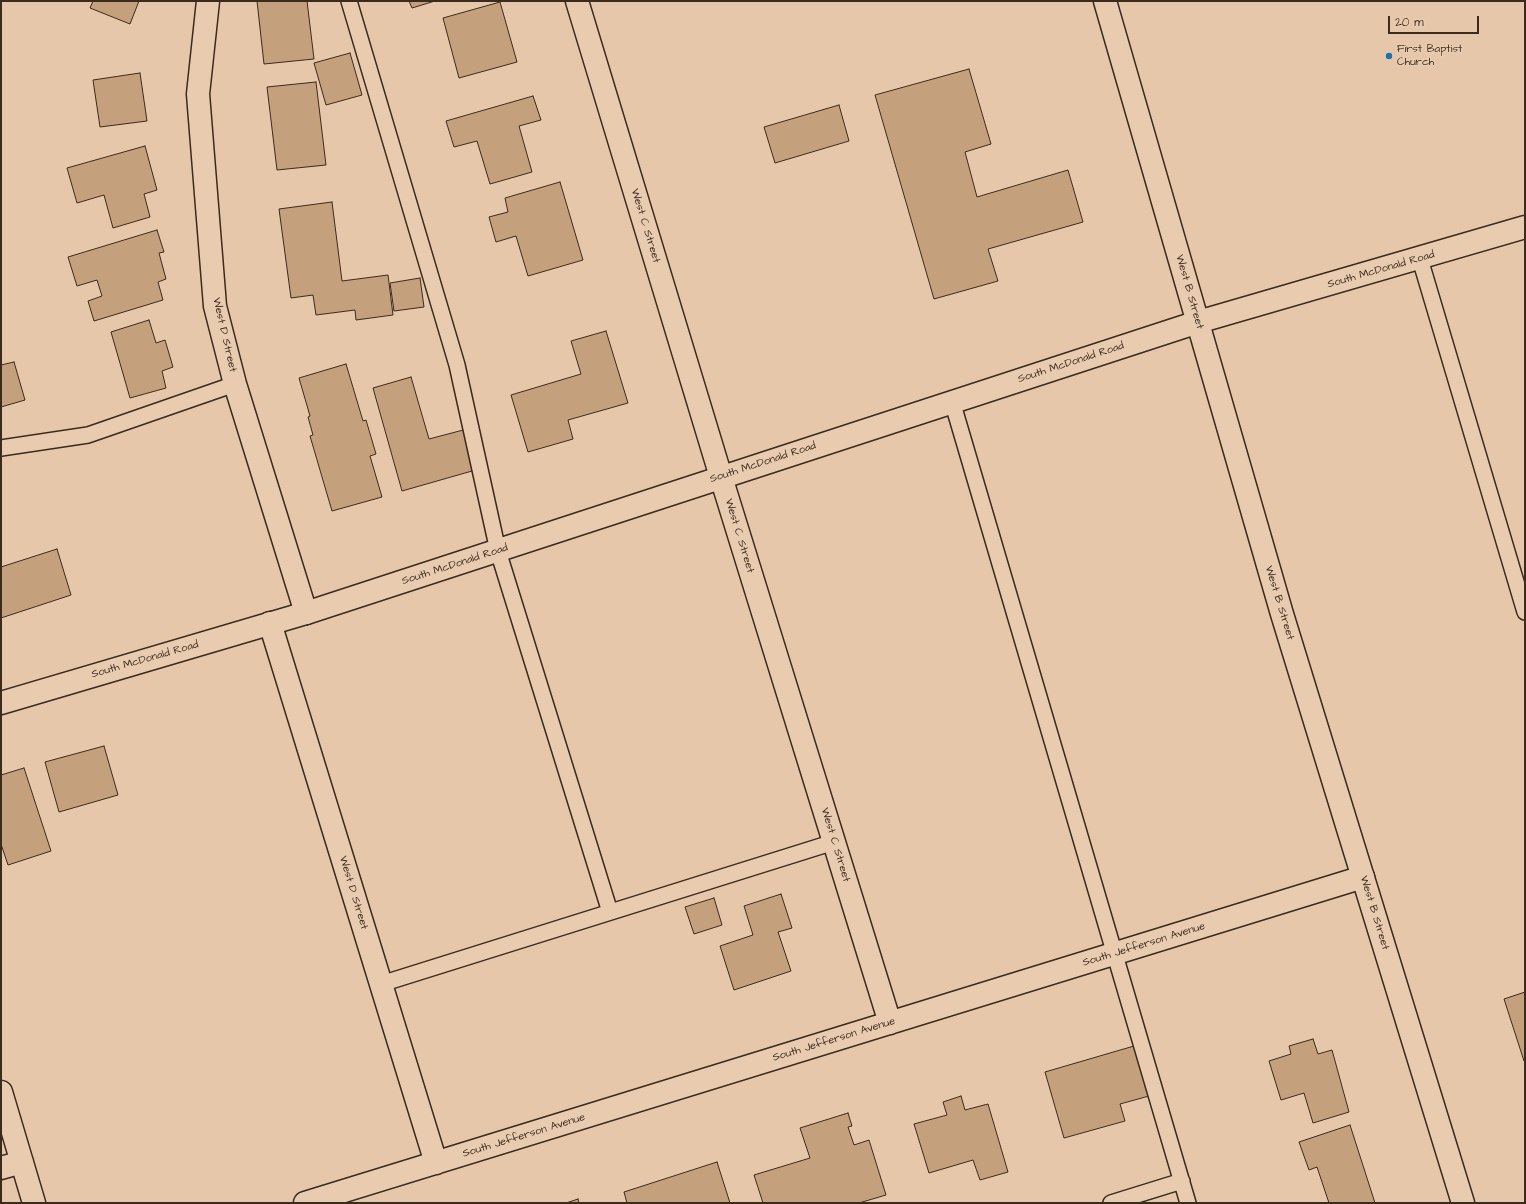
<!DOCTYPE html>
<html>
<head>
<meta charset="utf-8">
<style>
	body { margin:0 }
	#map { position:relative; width:1526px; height:1204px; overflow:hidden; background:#e6c7a9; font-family:"Architects Daughter",sans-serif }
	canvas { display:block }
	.frame { position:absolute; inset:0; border:2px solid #3b2a1e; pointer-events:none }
	.scale { position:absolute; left:1388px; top:16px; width:91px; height:18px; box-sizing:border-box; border:2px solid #3b2a1e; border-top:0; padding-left:5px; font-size:12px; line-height:14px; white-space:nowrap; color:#3b2a1e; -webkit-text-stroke:3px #e9ccb0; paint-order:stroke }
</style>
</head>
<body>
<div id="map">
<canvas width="1526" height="1204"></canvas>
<div class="frame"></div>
<div class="scale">20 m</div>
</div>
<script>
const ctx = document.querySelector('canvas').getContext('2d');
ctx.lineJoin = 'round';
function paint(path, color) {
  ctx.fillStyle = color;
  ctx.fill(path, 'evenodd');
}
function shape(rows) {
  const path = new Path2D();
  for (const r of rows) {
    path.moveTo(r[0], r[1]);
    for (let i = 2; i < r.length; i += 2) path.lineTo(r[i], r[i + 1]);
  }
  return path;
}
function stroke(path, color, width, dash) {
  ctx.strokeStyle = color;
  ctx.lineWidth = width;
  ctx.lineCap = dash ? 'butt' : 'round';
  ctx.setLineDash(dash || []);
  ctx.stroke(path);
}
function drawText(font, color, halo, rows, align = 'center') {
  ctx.font = font + ' "Architects Daughter",sans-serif';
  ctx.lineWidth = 3;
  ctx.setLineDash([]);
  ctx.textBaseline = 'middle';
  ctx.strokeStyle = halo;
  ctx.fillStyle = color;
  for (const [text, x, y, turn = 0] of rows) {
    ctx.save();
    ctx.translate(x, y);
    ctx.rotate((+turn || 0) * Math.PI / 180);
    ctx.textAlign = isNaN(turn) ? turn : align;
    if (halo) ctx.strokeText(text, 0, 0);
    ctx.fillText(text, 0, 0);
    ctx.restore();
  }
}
const building = shape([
	[93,1,139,1,130,24,90,8,93,1],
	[257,1,307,1,314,59,264,64,257,1],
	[409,1,435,1,412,8,409,1],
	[500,2,517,62,459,78,443,18,500,2],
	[350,53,362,95,326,105,314,63,350,53],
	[969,69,991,144,965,152,977,197,1068,170,1083,222,988,249,998,281,934,299,875,95,969,69],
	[140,73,147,121,100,127,93,80,140,73],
	[316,82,326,165,277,170,267,87,316,82],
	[533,96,541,120,519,126,532,172,490,184,477,141,454,147,446,121,533,96],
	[839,105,849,141,775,163,764,127,839,105],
	[145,146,157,190,144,194,150,217,113,228,104,195,77,203,67,168,145,146],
	[560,182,583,260,528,276,516,236,496,242,489,217,508,212,505,198,560,182],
	[332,202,342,281,388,275,393,315,356,320,355,310,316,315,313,295,291,298,279,209,332,202],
	[157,230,164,252,159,253,166,279,158,282,163,300,94,321,88,301,102,296,97,280,77,286,68,257,157,230],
	[420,278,424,307,394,311,390,283,420,278],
	[149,320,156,343,165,340,173,367,162,371,166,388,130,398,111,332,149,320],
	[606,331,628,403,568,420,573,439,528,452,511,395,581,374,571,341,606,331],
	[14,362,25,400,1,407,1,365,14,362],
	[346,364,363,421,366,420,376,454,370,456,382,497,332,511,310,436,313,435,308,417,310,416,299,378,346,364],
	[411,377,429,439,467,429,479,469,402,491,373,388,411,377],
	[57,549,71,595,1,618,1,567,57,549],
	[104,746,118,795,59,812,45,762,104,746],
	[24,768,51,851,8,865,1,844,1,775,24,768],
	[781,894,792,928,778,932,791,971,734,990,720,946,753,935,744,906,781,894],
	[714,898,722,925,694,934,685,907,714,898],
	[1525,992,1525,1060,1524,1061,1504,999,1525,992],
	[1313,1039,1318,1054,1332,1050,1349,1112,1313,1123,1304,1093,1281,1100,1269,1061,1291,1054,1289,1046,1313,1039],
	[1134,1046,1149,1096,1120,1104,1125,1121,1064,1138,1045,1072,1134,1046],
	[961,1096,965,1110,988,1104,1008,1172,980,1180,973,1160,929,1173,914,1124,947,1115,943,1102,961,1096],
	[848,1113,852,1126,848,1127,854,1145,869,1140,886,1195,859,1203,763,1203,754,1175,810,1158,800,1128,848,1113],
	[1350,1125,1375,1203,1329,1203,1317,1167,1309,1170,1299,1142,1350,1125],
	[717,1162,730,1203,627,1203,624,1192,717,1162],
	[578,1199,579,1203,566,1203,578,1199]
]);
paint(building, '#c5a07d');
stroke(building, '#3b2a1e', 1);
const lane = shape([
	[349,1,457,365,498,551,610,912],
	[1420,259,1525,612],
	[952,401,1188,1203],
	[1,448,88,435,235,384],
	[381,984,834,842],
	[1111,1203,1182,1181]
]);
const street = shape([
	[208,1,198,94,215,306,235,384,306,613],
	[577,1,721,477,890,1023],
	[270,623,436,1163],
	[1,1092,34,1203],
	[1,1168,22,1162],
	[305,1203,1363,877]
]);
const secondary = shape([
	[1105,1,1282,614,1463,1203],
	[1,703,306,613,1198,322,1525,227]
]);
stroke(lane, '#3b2a1e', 18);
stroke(street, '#3b2a1e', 25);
stroke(secondary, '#3b2a1e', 25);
stroke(lane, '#e9ccb0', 15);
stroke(street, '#e9ccb0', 22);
stroke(secondary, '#e9ccb0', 22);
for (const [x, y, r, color] of [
	[1389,56,4,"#1f6fb2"]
]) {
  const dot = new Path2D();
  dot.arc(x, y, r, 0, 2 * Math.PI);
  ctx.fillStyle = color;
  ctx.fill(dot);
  stroke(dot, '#e9ccb0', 1.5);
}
drawText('11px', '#3b2a1e', '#e9ccb0', [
	["First Baptist",1397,50],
	["Church",1397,63]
], 'left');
drawText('11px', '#3b2a1e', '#e9ccb0', [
	["West C Street",645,226,73],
	["South McDonald Road",1381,270,-16],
	["West B Street",1189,292,74],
	["West D Street",224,335,77],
	["South McDonald Road",1071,363,-18],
	["South McDonald Road",763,463,-18],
	["West C Street",739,536,73],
	["South McDonald Road",455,565,-18],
	["West B Street",1279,603,73],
	["South McDonald Road",145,660,-16],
	["West C Street",835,845,73],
	["West D Street",353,893,73],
	["West B Street",1374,913,73],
	["South Jefferson Avenue",1144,945,-17],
	["South Jefferson Avenue",834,1040,-17],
	["South Jefferson Avenue",524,1136,-17]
]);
</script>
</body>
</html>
